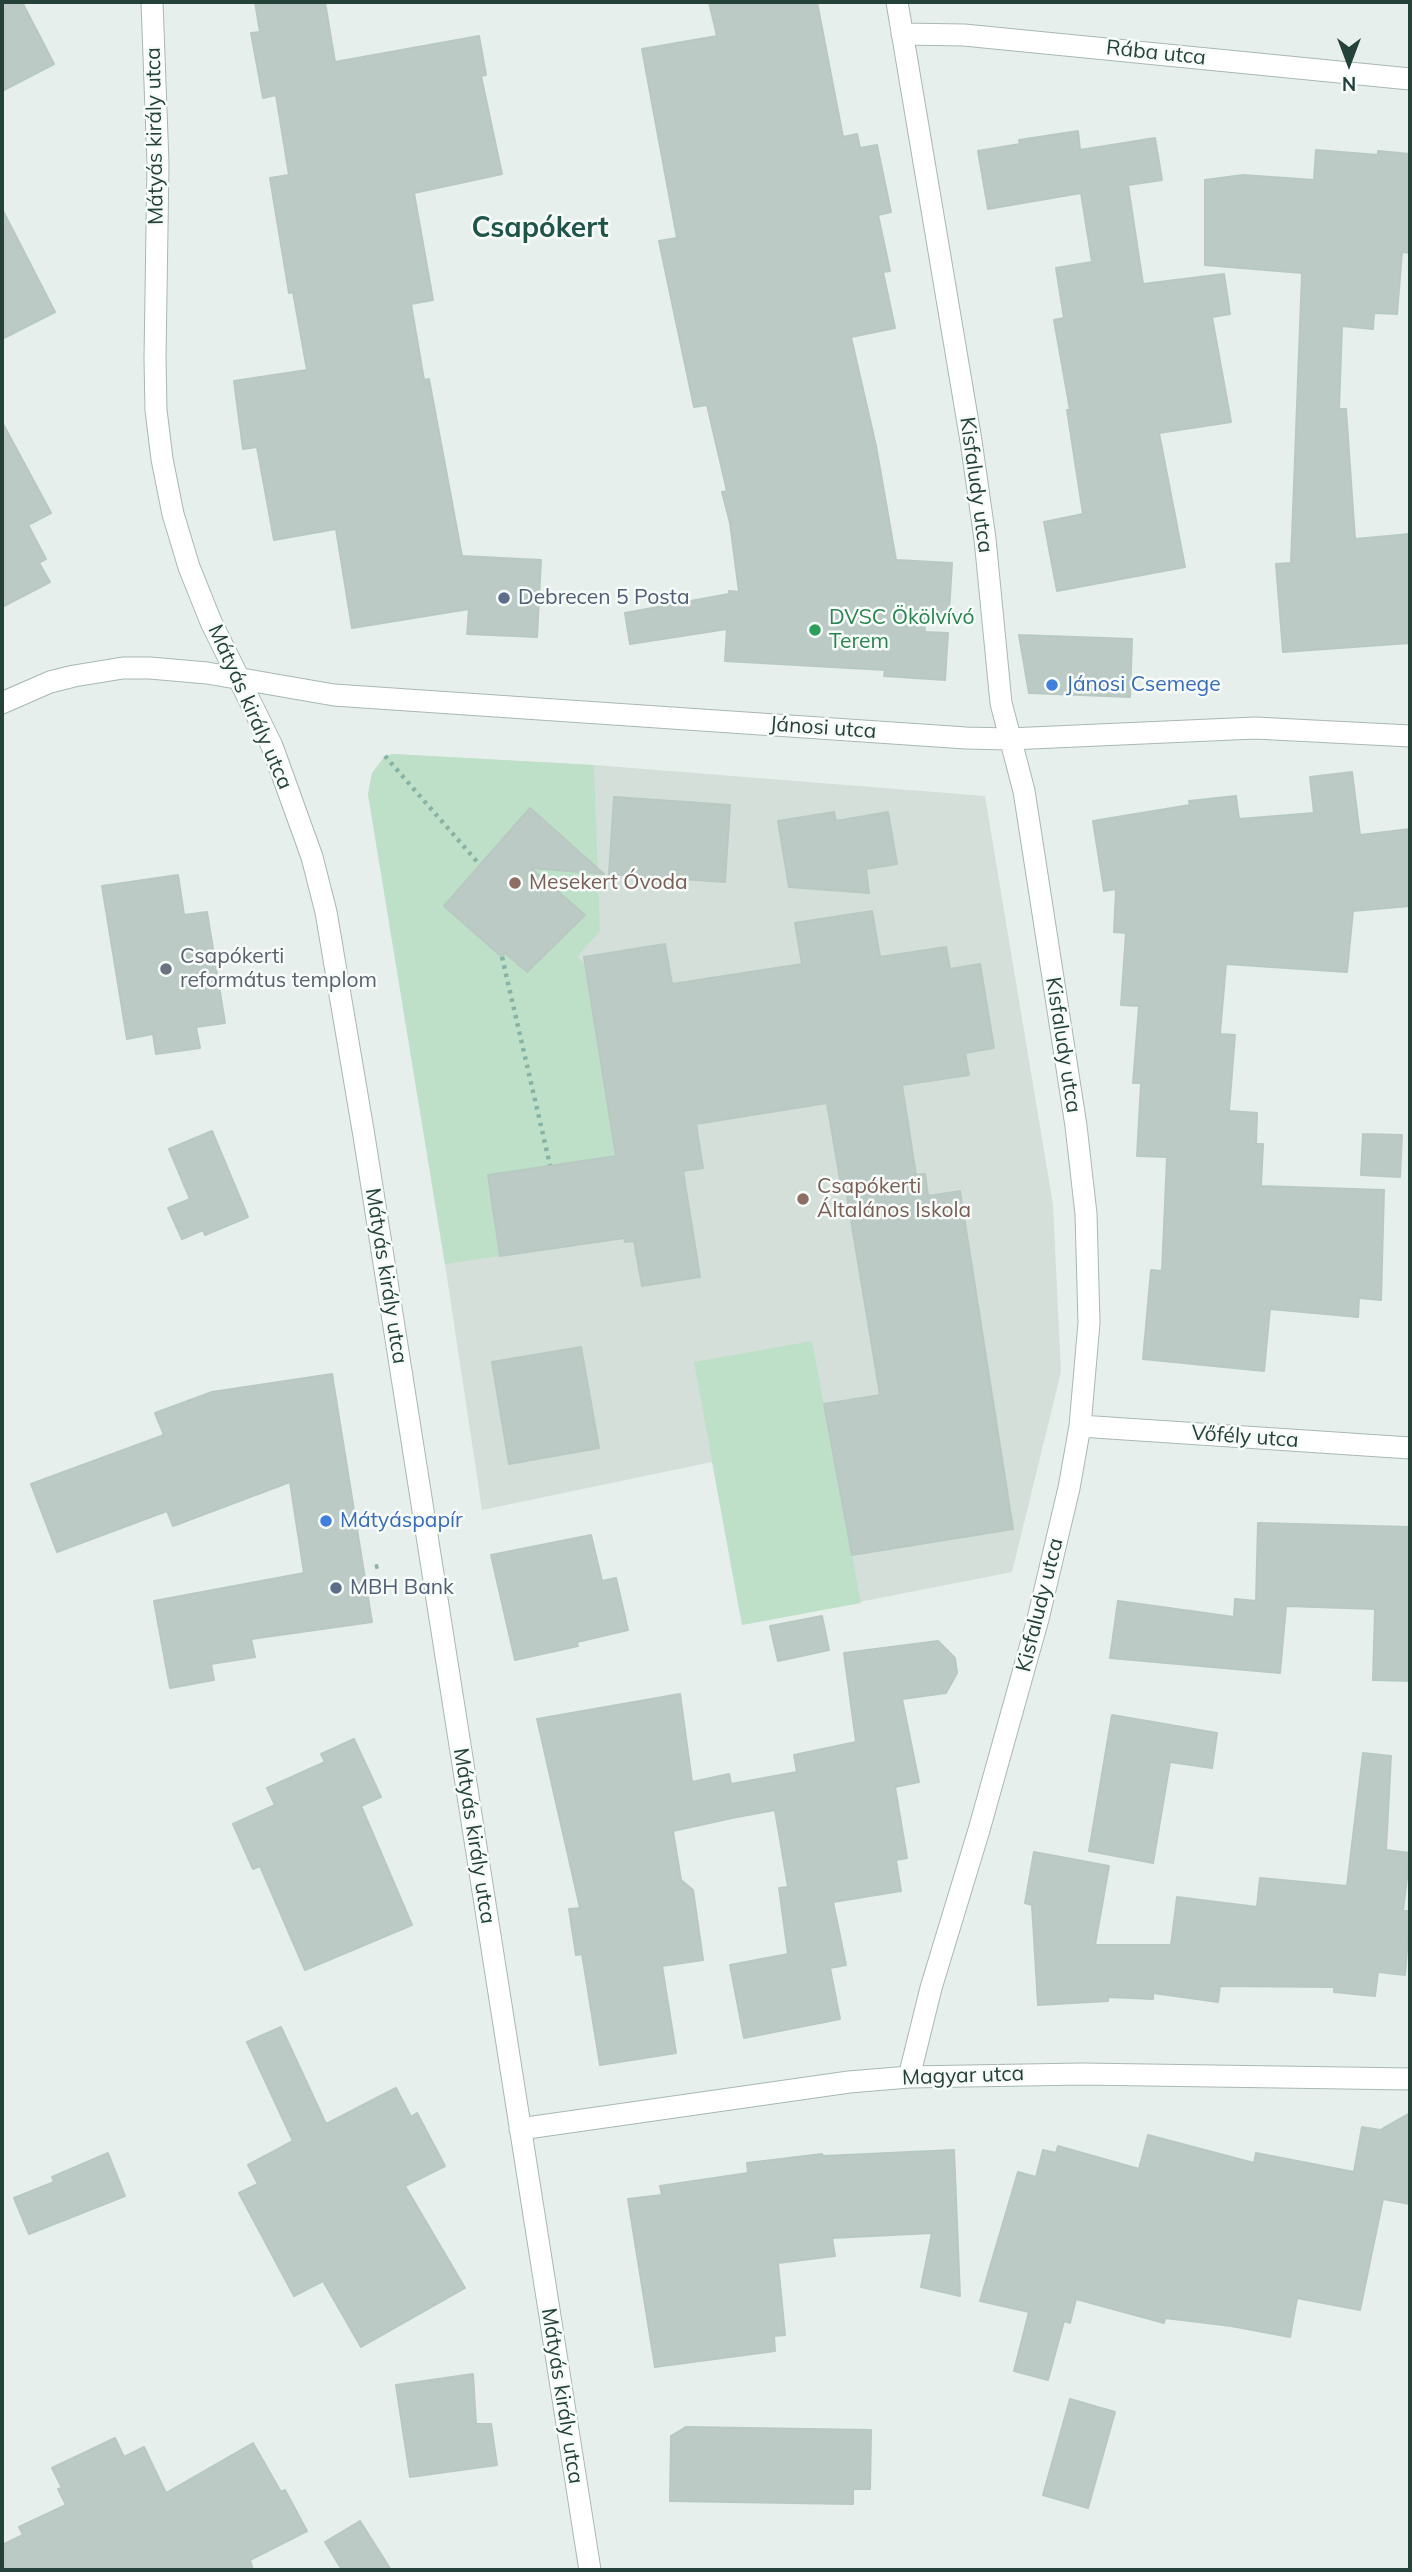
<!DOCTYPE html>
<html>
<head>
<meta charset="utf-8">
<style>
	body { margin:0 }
	#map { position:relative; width:1412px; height:2572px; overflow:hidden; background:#e6efeb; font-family:Mulish,sans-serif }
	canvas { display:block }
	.frame { position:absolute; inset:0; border:4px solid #24423a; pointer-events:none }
	.north { position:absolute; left:1314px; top:28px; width:70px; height:70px; -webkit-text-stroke:5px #f7fbf9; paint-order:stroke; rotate:180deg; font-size:19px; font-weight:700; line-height:28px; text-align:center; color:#24423a }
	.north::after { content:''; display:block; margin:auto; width:24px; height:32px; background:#24423a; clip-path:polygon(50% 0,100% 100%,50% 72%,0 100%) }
</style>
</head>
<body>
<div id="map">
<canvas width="1412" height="2572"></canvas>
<div class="frame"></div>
<div class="north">N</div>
</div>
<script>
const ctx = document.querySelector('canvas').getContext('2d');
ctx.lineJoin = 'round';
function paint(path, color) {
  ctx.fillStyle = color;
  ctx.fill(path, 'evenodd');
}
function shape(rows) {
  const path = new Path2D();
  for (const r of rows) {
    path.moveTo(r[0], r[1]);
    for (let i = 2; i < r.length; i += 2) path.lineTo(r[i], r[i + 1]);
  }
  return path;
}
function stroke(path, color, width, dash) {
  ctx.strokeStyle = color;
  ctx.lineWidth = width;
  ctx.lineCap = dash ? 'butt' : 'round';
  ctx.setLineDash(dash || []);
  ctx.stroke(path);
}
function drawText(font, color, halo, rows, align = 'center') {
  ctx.font = font + ' Mulish,sans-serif';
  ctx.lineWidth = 5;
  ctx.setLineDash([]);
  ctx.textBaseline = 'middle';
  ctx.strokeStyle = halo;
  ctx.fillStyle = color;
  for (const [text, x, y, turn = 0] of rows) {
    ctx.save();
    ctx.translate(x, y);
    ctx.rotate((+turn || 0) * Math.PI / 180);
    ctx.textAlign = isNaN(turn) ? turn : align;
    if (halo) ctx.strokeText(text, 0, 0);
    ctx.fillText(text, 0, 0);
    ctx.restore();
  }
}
paint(shape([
	[393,754,594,765,985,796,1053,1205,1061,1372,1012,1572,742,1625,712,1462,482,1510,445,1264,368,794,372,773,385,756]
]), '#d4dfda');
paint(shape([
	[393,754,594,765,600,931,577,957,585,964,620,1181,553,1193,549,1166,488,1175,500,1256,445,1264,368,794,372,773,385,756],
	[812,1341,861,1603,742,1625,694,1362]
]), '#bfe0c8');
const building = shape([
	[2,2,22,2,54,64,2,91,2,2],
	[255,2,325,2,335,62,479,36,486,75,481,76,502,174,414,193,433,300,411,304,424,380,429,379,462,556,541,560,537,637,467,634,469,609,352,628,336,529,274,540,257,447,243,449,234,381,307,370,293,292,289,293,270,178,289,175,276,95,263,98,251,33,260,32,255,2],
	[709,2,817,2,843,137,857,134,860,148,877,145,891,212,878,215,890,271,883,272,895,328,851,337,876,446,896,560,952,563,949,612,924,617,925,632,948,633,945,680,884,676,885,670,725,661,727,629,630,644,625,613,729,594,729,591,739,592,730,523,722,492,727,491,707,405,694,407,659,241,677,238,642,49,717,36,709,2],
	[1078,131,1080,150,1155,138,1162,180,1128,185,1143,284,1224,274,1230,314,1212,317,1231,422,1159,433,1185,567,1057,591,1044,522,1083,514,1067,410,1070,410,1054,320,1064,318,1056,268,1092,262,1081,193,988,209,978,151,1020,144,1019,140,1078,131],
	[1316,150,1378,155,1378,151,1410,154,1410,253,1402,252,1397,314,1374,313,1373,329,1342,326,1339,409,1346,409,1355,539,1410,534,1410,643,1283,652,1276,564,1291,563,1302,273,1205,265,1205,180,1243,175,1314,180,1316,150],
	[2,209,55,312,2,339,2,209],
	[2,422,51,513,28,525,46,559,39,563,50,582,2,607,2,422],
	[1019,635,1132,639,1130,697,1029,693,1019,635],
	[1352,772,1360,835,1410,829,1410,906,1353,911,1347,972,1226,964,1220,1034,1235,1035,1229,1111,1257,1113,1256,1144,1263,1144,1261,1186,1384,1190,1381,1300,1359,1298,1358,1317,1270,1309,1264,1371,1143,1359,1151,1270,1162,1271,1167,1157,1137,1156,1141,1083,1133,1083,1139,1006,1121,1005,1126,933,1114,932,1116,889,1104,891,1093,821,1190,805,1189,801,1236,796,1239,819,1314,813,1310,777,1352,772],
	[614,797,730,805,725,882,609,874,614,797],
	[530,808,604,874,531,868,585,915,527,972,505,953,502,957,444,906,530,808],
	[834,812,836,821,888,812,897,864,866,869,869,893,789,887,778,821,834,812],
	[178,875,184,915,207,912,225,1023,196,1027,200,1048,156,1054,153,1034,127,1039,102,886,178,875],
	[872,911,880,957,946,947,950,969,980,964,994,1048,965,1053,969,1075,902,1085,916,1175,925,1174,928,1196,960,1191,1013,1529,852,1555,824,1404,880,1395,846,1190,842,1191,827,1103,696,1124,703,1168,683,1171,700,1277,642,1286,634,1241,625,1242,624,1238,500,1256,488,1175,616,1156,584,957,665,944,672,984,802,964,795,923,872,911],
	[212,1131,248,1217,205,1235,203,1230,182,1239,168,1208,190,1199,169,1149,212,1131],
	[1363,1134,1402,1135,1400,1177,1361,1175,1363,1134],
	[581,1347,599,1448,509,1464,492,1362,581,1347],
	[332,1374,372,1622,251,1639,255,1657,211,1664,214,1680,170,1688,154,1601,304,1573,290,1482,173,1526,167,1511,57,1552,31,1484,164,1435,155,1413,212,1392,332,1374],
	[1258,1523,1410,1527,1410,1681,1373,1680,1375,1609,1286,1606,1280,1673,1110,1658,1118,1601,1234,1617,1235,1599,1256,1601,1258,1523],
	[591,1535,602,1581,616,1578,628,1630,577,1642,578,1646,515,1660,491,1555,591,1535],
	[822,1616,829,1650,778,1661,770,1626,822,1616],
	[938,1641,955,1658,957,1673,946,1693,902,1699,919,1782,895,1787,907,1858,896,1860,901,1891,833,1902,846,1965,830,1968,840,2019,744,2038,730,1965,788,1954,779,1888,788,1887,775,1810,732,1818,673,1831,681,1880,693,1890,703,1960,662,1966,676,2053,600,2065,582,1954,576,1955,569,1909,580,1908,537,1719,680,1694,692,1782,729,1774,731,1784,797,1772,794,1755,856,1742,844,1653,938,1641],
	[1112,1715,1217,1733,1212,1768,1170,1762,1153,1863,1089,1851,1112,1715],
	[354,1739,381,1797,361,1806,412,1925,305,1970,260,1866,253,1869,233,1824,275,1805,267,1788,325,1762,321,1754,354,1739],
	[1363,1753,1391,1756,1386,1850,1410,1853,1403,1911,1410,1911,1405,1975,1378,1972,1375,1996,1334,1992,1334,1987,1220,1986,1218,2002,1153,1993,1153,1999,1108,1997,1108,2001,1038,2005,1032,1905,1025,1903,1034,1852,1109,1866,1095,1945,1171,1945,1177,1897,1257,1907,1260,1878,1347,1886,1363,1753],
	[281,2027,326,2124,396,2088,411,2117,417,2113,445,2166,405,2186,465,2288,361,2347,323,2281,294,2296,239,2193,258,2184,248,2165,293,2141,247,2042,281,2027],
	[1410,2113,1410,2204,1383,2199,1360,2310,1297,2298,1290,2337,1231,2326,1165,2318,1164,2323,1076,2299,1070,2323,1064,2321,1048,2380,1014,2371,1029,2312,980,2301,1018,2172,1036,2177,1043,2150,1056,2153,1058,2146,1139,2169,1148,2135,1254,2163,1256,2153,1354,2172,1362,2127,1380,2130,1410,2113],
	[954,2150,960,2296,921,2287,932,2233,832,2238,835,2256,778,2263,785,2335,774,2336,775,2351,655,2367,628,2199,662,2195,660,2186,748,2173,747,2163,822,2154,823,2156,954,2150],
	[108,2153,125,2196,29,2234,14,2198,54,2182,52,2177,108,2153],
	[473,2374,476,2424,491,2424,497,2465,410,2477,396,2385,473,2374],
	[1070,2399,1115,2412,1088,2508,1043,2495,1070,2399],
	[686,2427,871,2430,870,2489,853,2489,853,2504,670,2501,671,2436,686,2427],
	[115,2438,124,2457,144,2447,166,2493,253,2443,281,2492,285,2490,307,2531,250,2560,253,2570,2,2570,2,2545,23,2535,19,2527,66,2505,58,2489,62,2488,52,2468,115,2438],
	[360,2521,391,2570,342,2570,325,2542,360,2521]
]);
paint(building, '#bbcac4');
stroke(building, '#b8c9c2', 2);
const minor = shape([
	[152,2,158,164,155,359,156,410,162,459,173,514,189,567,211,622,272,746,312,857,326,912,364,1136,590,2570],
	[897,2,971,441,985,539,1001,703,1024,791,1076,1126,1086,1214,1089,1323,1080,1426,1069,1488,1038,1619,979,1830,931,1988,909,2077],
	[902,34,964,35,1410,79],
	[2,703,50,682,74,676,123,668,150,668,207,673,334,695,966,738,1009,739,1255,728,1410,736],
	[1080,1426,1410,1448],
	[520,2129,849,2082,909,2077,1082,2074,1410,2079]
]);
stroke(minor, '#a8b8b2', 23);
stroke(shape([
	[385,756,480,865],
	[502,957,550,1165],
	[375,1567,383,1565]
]), '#86b3a5', 4.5, [3.5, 5]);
stroke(minor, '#fff', 21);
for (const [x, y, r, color] of [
	[504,598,7,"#5c6f8a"],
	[815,630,7,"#2e9e5b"],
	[1052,685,7,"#3f7fe0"],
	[515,883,7,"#8d6e63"],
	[166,969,7,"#6b7280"],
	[803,1199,7,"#8d6e63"],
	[326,1521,7,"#3f7fe0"],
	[336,1588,7,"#5c6f8a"]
]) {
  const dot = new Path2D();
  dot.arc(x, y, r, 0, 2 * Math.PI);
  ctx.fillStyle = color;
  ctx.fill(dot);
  stroke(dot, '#f7fbf9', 2.5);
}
drawText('21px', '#24423a', '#f7fbf9', [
	["Rába utca",1156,53,6],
	["Mátyás király utca",155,136,-91],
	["Kisfaludy utca",976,485,82],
	["Mátyás király utca",250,707,66],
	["Jánosi utca",823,728,4],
	["Kisfaludy utca",1063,1045,81],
	["Mátyás király utca",386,1276,81],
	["Vőfély utca",1245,1437,4],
	["Kisfaludy utca",1040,1605,-76],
	["Mátyás király utca",474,1836,81],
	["Magyar utca",963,2076,-2],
	["Mátyás király utca",562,2396,81]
]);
drawText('21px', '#4e5e75', '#f7fbf9', [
	["Debrecen 5 Posta",518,598],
	["MBH Bank",350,1588]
], 'left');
drawText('21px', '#27864d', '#f7fbf9', [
	["DVSC Ökölvívó",829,618],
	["Terem",829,642]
], 'left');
drawText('21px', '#366cbe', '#f7fbf9', [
	["Jánosi Csemege",1066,685],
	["Mátyáspapír",340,1521]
], 'left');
drawText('21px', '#785e54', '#f7fbf9', [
	["Mesekert Óvoda",529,883],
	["Csapókerti",817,1187],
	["Általános Iskola",817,1211]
], 'left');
drawText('21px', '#5b616d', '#f7fbf9', [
	["Csapókerti",180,957],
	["református templom",180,981]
], 'left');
drawText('bold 28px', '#1f5548', '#f7fbf9', [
	["Csapókert",540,229]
]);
</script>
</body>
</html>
